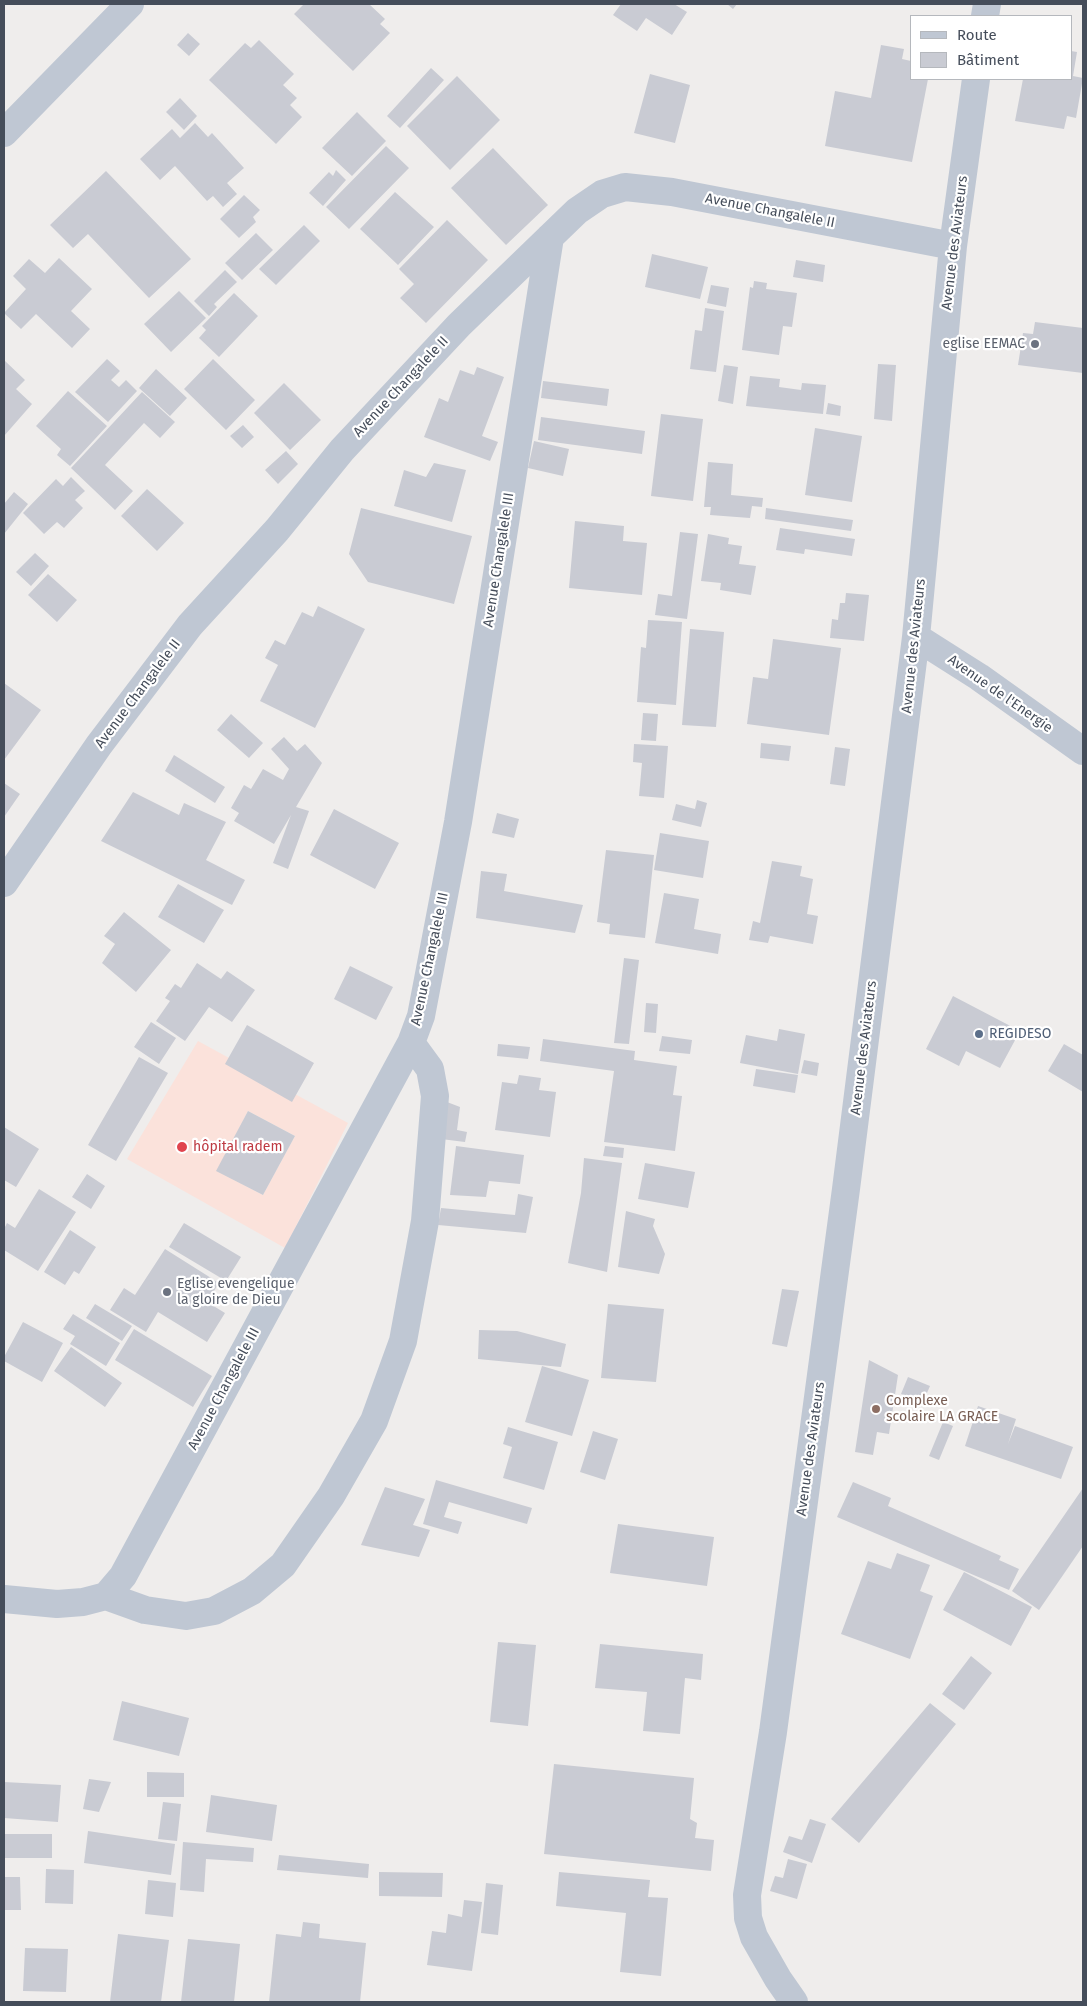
<!DOCTYPE html>
<html>
<head>
<meta charset="utf-8">
<style>
	body { margin:0 }
	#map { position:relative; width:1087px; height:2006px; overflow:hidden; background:#efedec; font-family:"Fira Sans",sans-serif }
	canvas { display:block }
	.frame { position:absolute; inset:0; border:5px solid #454d5a; pointer-events:none }
	.legend { position:absolute; left:910px; top:15px; width:162px; height:65px; box-sizing:border-box; background:#fff; border:1px solid #b5b8bd; margin:0; padding:6px 9px; list-style:none; font-size:15px; color:#454d5a }
	.legend li { display:flex; align-items:center; gap:10px; height:25px }
	.legend b { width:25px; border:1px solid #b5b8bd }
</style>
</head>
<body>
<div id="map">
<canvas width="1087" height="2006"></canvas>
<div class="frame"></div>
<ul class="legend">
<li><b style="height:6px;background:#bfc7d3"></b>Route</li>
<li><b style="height:14px;background:#c9cbd3"></b>Bâtiment</li>
</ul>
</div>
<script>
const ctx = document.querySelector('canvas').getContext('2d');
ctx.lineJoin = 'round';
function paint(path, color) {
  ctx.fillStyle = color;
  ctx.fill(path, 'evenodd');
}
function shape(rows) {
  const path = new Path2D();
  for (const r of rows) {
    path.moveTo(r[0], r[1]);
    for (let i = 2; i < r.length; i += 2) path.lineTo(r[i], r[i + 1]);
  }
  return path;
}
function stroke(path, color, width, dash) {
  ctx.strokeStyle = color;
  ctx.lineWidth = width;
  ctx.lineCap = dash ? 'butt' : 'round';
  ctx.setLineDash(dash || []);
  ctx.stroke(path);
}
function drawText(font, color, halo, rows, align = 'center') {
  ctx.font = font + ' "Fira Sans",sans-serif';
  ctx.lineWidth = 4.5;
  ctx.setLineDash([]);
  ctx.textBaseline = 'middle';
  ctx.strokeStyle = halo;
  ctx.fillStyle = color;
  for (const [text, x, y, turn = 0] of rows) {
    ctx.save();
    ctx.translate(x, y);
    ctx.rotate((+turn || 0) * Math.PI / 180);
    ctx.textAlign = isNaN(turn) ? turn : align;
    if (halo) ctx.strokeText(text, 0, 0);
    ctx.fillText(text, 0, 0);
    ctx.restore();
  }
}
paint(shape([
	[198,1041,348,1123,285,1248,127,1159],
	[248,1111,295,1136,263,1195,217,1171]
]), '#fbe2db');
paint(shape([
	[304,4,369,4,385,19,380,24,390,33,353,71,294,14],
	[621,4,674,4,687,12,672,35,646,18,637,31,613,15],
	[727,4,737,4,733,9],
	[188,33,200,44,189,56,177,45],
	[259,40,294,74,283,85,297,98,290,105,302,117,276,144,209,80,245,43,251,48],
	[881,45,904,49,902,59,911,61,911,79,928,79,912,162,825,146,835,91,871,98],
	[1071,51,1077,52,1073,76,1083,78,1076,118,1067,116,1064,129,1015,121,1023,79,1071,79],
	[431,68,444,80,400,128,387,116],
	[650,74,690,85,675,143,634,133],
	[457,76,500,120,450,170,407,126],
	[180,98,197,116,184,130,166,112],
	[357,112,386,141,352,176,322,148],
	[195,123,208,137,212,133,244,168,227,183,237,194,223,207,213,196,207,201,175,166,160,180,140,159,172,129,180,138],
	[386,146,409,168,349,229,326,207],
	[493,148,548,205,506,245,451,188],
	[336,170,346,180,323,206,309,193,329,172,333,176],
	[106,171,191,259,149,298,88,234,73,248,50,225],
	[395,192,434,227,398,265,360,229],
	[244,195,260,210,253,217,256,222,239,238,220,219],
	[447,220,488,260,426,323,400,298,414,284,399,269],
	[304,225,320,241,276,285,259,269],
	[256,233,273,250,242,280,225,263],
	[652,254,708,267,700,299,645,287],
	[59,258,92,289,71,311,90,329,72,348,36,314,21,329,4,313,26,289,13,276,29,259,45,273],
	[796,260,825,265,823,282,793,277],
	[225,270,237,282,214,304,217,307,209,316,194,301],
	[754,281,767,283,766,289,797,293,792,327,783,326,779,355,742,350,750,287,753,288],
	[711,285,729,288,726,307,707,303],
	[179,291,206,318,171,352,144,324],
	[234,293,258,316,219,357,199,338,206,330,202,326],
	[705,308,724,311,716,372,690,369,695,330,702,331],
	[1035,322,1083,328,1083,373,1018,365,1023,333,1033,334],
	[107,359,120,371,111,380,119,387,126,380,137,391,108,422,75,392],
	[213,359,255,400,226,430,184,389],
	[4,360,25,380,16,389,32,404,4,436],
	[878,364,896,365,892,421,874,419],
	[724,365,738,367,733,404,718,401],
	[477,367,504,377,482,436,498,442,490,461,424,437,439,398,448,402,460,370,474,375],
	[156,369,187,398,170,416,139,388],
	[750,376,780,379,779,387,801,390,802,383,826,385,823,414,746,406],
	[543,381,609,389,607,406,541,398],
	[284,383,321,420,290,450,254,413],
	[68,391,107,426,70,466,57,455,61,449,36,426],
	[142,392,175,422,160,438,144,423,105,465,133,491,115,510,71,468],
	[828,403,841,406,840,416,826,414],
	[661,414,703,419,693,501,651,496],
	[541,417,645,431,642,454,538,440],
	[243,425,254,437,242,448,230,436],
	[815,428,862,436,852,502,805,495],
	[534,441,569,449,563,476,528,468],
	[286,451,298,464,278,484,265,470],
	[708,462,733,464,731,495,763,498,762,507,752,506,750,518,710,515,711,507,704,507],
	[434,463,466,470,452,522,394,506,404,470,426,477],
	[71,477,85,491,75,500,83,508,64,528,57,522,44,534,23,513,56,479,63,486],
	[147,489,184,523,157,551,121,516],
	[14,492,28,504,4,534,4,504],
	[361,508,472,536,454,604,368,582,349,554],
	[766,508,853,520,851,531,765,519],
	[575,521,624,526,623,541,647,543,642,595,569,588],
	[780,528,855,539,852,556,805,549,804,554,776,550],
	[680,532,698,534,687,619,655,615,658,594,672,596],
	[708,534,729,538,728,544,742,546,739,564,756,566,751,595,720,590,721,583,701,581],
	[35,553,49,566,31,586,16,572],
	[48,574,77,600,57,622,28,595],
	[846,593,869,595,864,641,830,638,832,619,838,620,840,603,845,603],
	[318,606,365,629,315,728,260,701,278,665,265,658,275,640,285,645,302,612,313,617],
	[648,620,682,622,676,705,637,702,641,647,646,648],
	[690,629,724,632,716,727,682,725],
	[773,639,841,648,829,735,747,724,753,677,768,679],
	[4,683,41,710,4,760],
	[643,713,658,714,656,741,641,740],
	[231,714,263,743,249,758,217,730],
	[284,737,297,751,305,744,322,763,296,807,309,811,288,869,273,863,291,815,274,844,234,821,239,813,231,808,244,785,251,789,263,769,283,780,289,769,271,749],
	[761,743,791,746,789,761,760,758],
	[634,744,668,746,664,798,639,796,642,763,633,762],
	[835,747,850,749,845,786,830,784],
	[174,755,225,787,215,803,165,771],
	[4,783,20,794,4,817],
	[133,792,179,815,184,803,226,822,206,860,245,880,232,905,101,841],
	[697,800,707,803,701,827,672,820,676,804,695,809],
	[334,809,399,843,375,889,310,855],
	[497,813,519,819,514,838,492,833],
	[660,833,709,841,703,878,654,870],
	[606,850,654,855,645,938,609,934,610,924,597,922],
	[772,861,802,866,800,876,813,879,807,914,818,916,813,944,770,936,768,943,749,940,753,921,760,923],
	[481,871,507,874,504,891,583,905,575,933,476,918],
	[178,884,224,910,204,943,158,917],
	[664,893,699,899,694,929,721,934,718,954,655,943],
	[124,912,171,950,136,992,102,963,115,944,104,936],
	[624,958,639,960,629,1044,614,1043],
	[197,963,221,979,227,971,255,990,232,1022,209,1007,185,1041,156,1021,170,1001,165,998,175,984,181,988],
	[350,966,393,987,376,1020,334,999],
	[953,996,1020,1031,1000,1068,966,1051,959,1066,926,1049],
	[646,1003,658,1004,656,1033,644,1032],
	[151,1022,176,1038,159,1064,134,1047],
	[247,1025,314,1063,292,1102,225,1064],
	[779,1029,805,1034,798,1074,740,1063,746,1035,777,1041],
	[662,1036,692,1040,690,1054,659,1051],
	[543,1039,635,1051,634,1060,677,1066,673,1095,682,1096,675,1151,604,1142,614,1071,540,1061],
	[498,1044,530,1047,528,1059,497,1056],
	[1064,1044,1083,1055,1083,1092,1048,1071],
	[139,1057,168,1073,116,1161,88,1145],
	[804,1060,819,1063,817,1076,801,1073],
	[756,1069,798,1075,795,1093,753,1086],
	[519,1075,541,1078,539,1090,556,1092,550,1137,495,1130,502,1082,517,1084],
	[447,1102,460,1107,457,1130,467,1132,465,1142,441,1139],
	[248,1111,295,1136,263,1195,216,1171],
	[4,1127,39,1149,16,1187,4,1180],
	[456,1146,524,1155,520,1184,489,1181,486,1197,450,1195],
	[605,1146,624,1148,623,1158,603,1156],
	[584,1158,622,1163,607,1272,568,1263,581,1193],
	[645,1163,695,1172,688,1208,638,1199],
	[87,1174,105,1186,91,1209,72,1197],
	[39,1189,76,1212,38,1271,4,1250,4,1229,7,1223,15,1228],
	[518,1194,533,1197,526,1233,438,1225,441,1208,515,1215],
	[626,1211,655,1219,653,1226,665,1254,659,1274,618,1267],
	[184,1223,241,1257,226,1281,169,1247],
	[70,1230,96,1247,79,1274,74,1271,65,1285,44,1272],
	[165,1249,219,1283,207,1302,225,1313,207,1342,158,1312,146,1332,110,1310,124,1288,135,1295],
	[782,1289,799,1291,787,1347,772,1344],
	[95,1304,132,1326,122,1341,86,1318],
	[608,1304,664,1309,656,1382,601,1378],
	[73,1314,120,1343,106,1366,70,1344,75,1336,63,1329],
	[23,1322,63,1343,42,1382,4,1361,4,1357],
	[134,1329,212,1376,193,1407,115,1360],
	[479,1330,517,1331,566,1344,561,1367,478,1359],
	[71,1347,122,1383,105,1407,54,1371],
	[869,1360,898,1375,889,1434,877,1432,873,1455,855,1452],
	[542,1366,589,1380,572,1436,525,1422],
	[908,1377,930,1386,923,1402,901,1394],
	[978,1406,1016,1419,1008,1444,1015,1426,1073,1447,1061,1479,965,1446],
	[943,1422,953,1426,939,1460,929,1456],
	[508,1427,558,1442,544,1490,503,1478,512,1447,503,1444],
	[593,1431,618,1439,605,1480,580,1472],
	[436,1480,532,1508,527,1524,449,1502,444,1517,462,1522,458,1534,423,1524],
	[853,1482,891,1498,888,1506,1001,1556,999,1560,1019,1569,1009,1590,837,1517],
	[385,1487,425,1499,413,1525,430,1530,419,1557,361,1545],
	[1083,1488,1083,1546,1039,1610,1012,1591],
	[618,1524,714,1537,707,1586,610,1573],
	[897,1553,930,1565,920,1591,933,1596,910,1659,841,1634,868,1561,891,1569],
	[964,1572,1032,1607,1011,1646,943,1610],
	[498,1642,536,1645,528,1726,490,1722],
	[600,1644,703,1654,701,1680,685,1678,680,1734,643,1731,647,1692,595,1688],
	[971,1656,992,1673,964,1710,942,1694],
	[122,1701,189,1718,179,1756,113,1740],
	[930,1703,956,1724,859,1843,831,1819],
	[554,1764,694,1778,690,1819,697,1823,695,1838,714,1840,711,1871,544,1854],
	[147,1772,184,1773,184,1797,147,1797],
	[89,1779,111,1782,99,1812,83,1809],
	[4,1782,61,1785,58,1822,4,1818],
	[211,1795,277,1805,272,1841,206,1832],
	[163,1802,181,1804,177,1841,158,1839],
	[810,1819,826,1824,812,1863,783,1852,789,1836,802,1840],
	[88,1831,175,1844,171,1875,84,1863],
	[4,1834,52,1834,52,1858,4,1858],
	[183,1842,254,1848,253,1862,206,1859,204,1892,180,1890],
	[279,1855,369,1864,368,1878,277,1870],
	[788,1859,807,1864,797,1899,770,1891,775,1876,783,1878],
	[46,1869,74,1870,73,1904,45,1903],
	[379,1872,443,1873,442,1897,379,1896],
	[559,1872,650,1880,648,1897,668,1898,661,1976,620,1972,626,1913,556,1906],
	[4,1877,20,1877,21,1910,4,1910],
	[148,1880,176,1883,173,1917,145,1914],
	[486,1883,503,1885,498,1935,481,1933],
	[464,1900,482,1902,472,1971,427,1965,432,1931,446,1933,448,1914,462,1917],
	[303,1922,320,1924,319,1938,366,1943,360,2002,269,2002,276,1934,301,1937],
	[118,1934,169,1940,161,2002,110,2002],
	[188,1939,240,1944,234,2002,181,2002],
	[25,1948,68,1949,66,1992,23,1991]
]), '#c9cbd3');
stroke(shape([
	[985,16,987,4],
	[4,133,130,4],
	[916,637,979,677,1083,751],
	[4,883,99,745,190,625,277,530,342,450,459,325,577,211,602,194,625,187,672,192,953,246],
	[106,1596,145,1610,186,1616,214,1611,252,1591,283,1565,331,1496,374,1421,403,1341,425,1221,435,1096,430,1069,411,1043],
	[4,1599,57,1604,83,1602,106,1596,123,1576,411,1043,421,1016,458,822,550,237],
	[794,2002,778,1979,754,1937,748,1918,747,1895,773,1732,846,1189,916,637,953,246,976,79]
]), '#bfc7d3', 28);
for (const [x, y, r, color] of [
	[1035,344,5,"#6b7280"],
	[979,1034,5,"#5c6f8a"],
	[182,1147,6,"#e0444e"],
	[167,1292,5,"#6b7280"],
	[876,1409,5,"#8d6e63"]
]) {
  const dot = new Path2D();
  dot.arc(x, y, r, 0, 2 * Math.PI);
  ctx.fillStyle = color;
  ctx.fill(dot);
  stroke(dot, '#fff', 2);
}
drawText('14px', '#454d5a', '#fff', [
	["Avenue Changalele II",770,211,11],
	["Avenue des Aviateurs",955,243,-83],
	["Avenue Changalele II",401,387,-47],
	["Avenue Changalele III",499,560,-81],
	["Avenue des Aviateurs",914,646,-84],
	["Avenue Changalele II",138,694,-53],
	["Avenue de l'Energie",1000,694,35],
	["Avenue Changalele III",430,959,-78],
	["Avenue des Aviateurs",864,1048,-83],
	["Avenue Changalele III",224,1389,-62],
	["Avenue des Aviateurs",811,1449,-82]
]);
drawText('14px', '#5b616d', '#fff', [
	["eglise EEMAC",1025,344],
	["Eglise evengelique",177,1284,"left"],
	["la gloire de Dieu",177,1300,"left"]
], 'right');
drawText('14px', '#4e5e75', '#fff', [
	["REGIDESO",989,1034]
], 'left');
drawText('14px', '#be3a42', '#fff', [
	["hôpital radem",193,1147]
], 'left');
drawText('14px', '#785e54', '#fff', [
	["Complexe",886,1401],
	["scolaire LA GRACE",886,1417]
], 'left');
</script>
</body>
</html>
